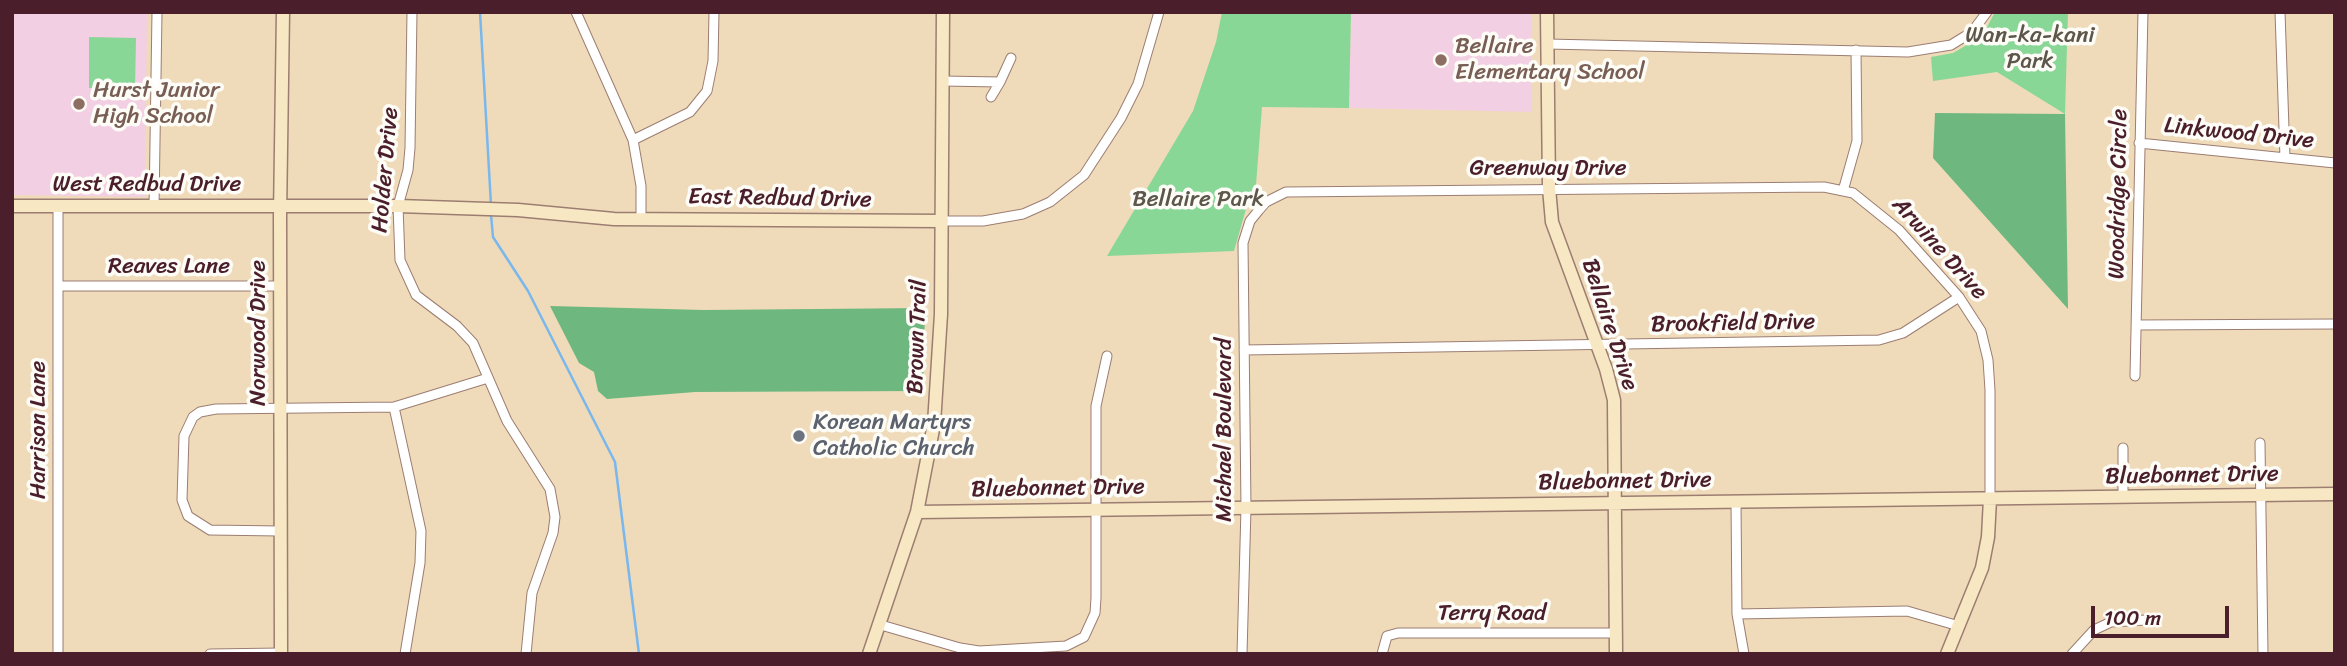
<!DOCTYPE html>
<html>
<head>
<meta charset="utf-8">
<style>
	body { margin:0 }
	#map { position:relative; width:2347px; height:666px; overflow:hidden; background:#efdbb9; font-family:Sriracha,sans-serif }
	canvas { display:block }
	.frame { position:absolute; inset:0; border:14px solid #4a1f2b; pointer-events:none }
	.scale { position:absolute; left:2091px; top:606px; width:138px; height:32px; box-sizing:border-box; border:4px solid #4a1f2b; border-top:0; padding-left:9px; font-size:21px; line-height:24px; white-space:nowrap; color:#4a1f2b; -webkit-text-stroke:5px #fdfcf7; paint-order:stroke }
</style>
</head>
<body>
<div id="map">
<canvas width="2347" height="666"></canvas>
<div class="frame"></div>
<div class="scale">100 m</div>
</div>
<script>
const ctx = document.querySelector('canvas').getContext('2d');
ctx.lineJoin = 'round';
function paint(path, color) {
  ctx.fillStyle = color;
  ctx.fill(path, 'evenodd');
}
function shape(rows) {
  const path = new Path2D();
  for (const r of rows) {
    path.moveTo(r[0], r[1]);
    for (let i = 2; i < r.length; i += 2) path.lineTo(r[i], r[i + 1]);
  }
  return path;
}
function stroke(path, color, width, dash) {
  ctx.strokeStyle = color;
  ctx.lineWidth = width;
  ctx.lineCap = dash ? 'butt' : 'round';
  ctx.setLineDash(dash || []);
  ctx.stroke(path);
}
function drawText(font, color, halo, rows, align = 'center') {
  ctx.font = font + ' Sriracha,sans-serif';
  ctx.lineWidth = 7;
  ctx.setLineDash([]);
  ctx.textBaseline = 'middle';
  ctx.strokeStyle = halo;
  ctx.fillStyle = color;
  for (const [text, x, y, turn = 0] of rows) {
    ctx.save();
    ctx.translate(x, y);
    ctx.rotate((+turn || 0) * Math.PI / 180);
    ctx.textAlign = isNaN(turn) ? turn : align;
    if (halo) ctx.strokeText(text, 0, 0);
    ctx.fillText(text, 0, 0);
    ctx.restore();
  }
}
paint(shape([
	[12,12,147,12,145,197,12,195],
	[1351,12,1531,12,1532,112,1349,108]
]), '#f2cfe2');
paint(shape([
	[1222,12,1351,12,1349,108,1262,107,1255,198,1246,209,1234,251,1107,256,1193,111,1216,42],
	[1995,12,2068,12,2065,114,1997,72,1933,81,1931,57,1953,53,1972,42,1987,27],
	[89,37,136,38,135,89,89,88]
]), '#88d797');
paint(shape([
	[1935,113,2065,114,2068,309,1933,158],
	[550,306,704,310,925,308,923,391,695,392,607,399,598,391,594,372,579,363]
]), '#6eb880');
stroke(shape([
	[480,12,491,205],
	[491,215,493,237,528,291,615,462,639,654]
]), '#79b7ec', 2.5);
const street = shape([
	[412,12,410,148,408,170,398,206,400,260,416,295,457,326,473,343,507,421,550,489,555,517,553,533,532,593,526,654],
	[576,12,633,140,641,186,641,219],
	[2280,12,2285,158],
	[1547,44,1908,52,1951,45,1972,32,1987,12],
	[943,81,1000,82,1011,58],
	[991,97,1000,82],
	[633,140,690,112,707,91,713,61,714,12],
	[2139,143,2335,163],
	[1843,191,1857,141,1856,50],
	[154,207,157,12],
	[942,221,983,221,1023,214,1050,202,1084,175,1121,118,1138,84,1159,12],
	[58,286,280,286],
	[2136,325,2335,324],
	[1244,350,1879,340,1903,333,1959,297],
	[2135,376,2143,12],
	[394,407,421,531,420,563,405,654],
	[2260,443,2263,654],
	[2123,497,2123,448],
	[1736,502,1737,614,1744,654],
	[280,531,210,530,188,516,182,500,184,436,193,417,200,412,216,409,394,407,488,378],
	[1737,614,1907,611,1959,626],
	[881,625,960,648,979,651,1066,646,1084,637,1095,613,1096,598,1096,406,1107,356],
	[58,654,58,207],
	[210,654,281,653],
	[1242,654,1246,508,1243,243,1250,221,1259,210,1266,202,1286,192,1824,187,1853,193,1899,230,1959,297,1981,331,1988,360,1990,390,1990,499],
	[1382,654,1387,636,1398,633,1616,633],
	[2072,654,2094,630,2111,622,2146,620]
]);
const secondary = shape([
	[1547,12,1549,188,1552,222,1606,369,1614,400,1616,654],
	[12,206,398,206,518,210,614,219,942,221],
	[917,512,2335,494],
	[281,654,280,216,283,12],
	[869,654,917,512,934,424,941,314,943,12],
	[1947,654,1982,568,1988,537,1990,499]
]);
stroke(street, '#9c7d72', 11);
stroke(secondary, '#9c7d72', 15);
stroke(street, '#fff', 9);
stroke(secondary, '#f7e8c3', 12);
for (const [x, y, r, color] of [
	[1441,60,7,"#8d6e63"],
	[79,104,7,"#8d6e63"],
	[799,436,7,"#6b7280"]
]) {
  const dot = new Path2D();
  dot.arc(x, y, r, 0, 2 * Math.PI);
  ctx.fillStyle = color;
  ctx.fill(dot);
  stroke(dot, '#fdfcf7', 2.5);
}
drawText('23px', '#5d564b', '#fdfcf7', [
	["Wan-ka-kani",2030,36],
	["Park",2030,62],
	["Bellaire Park",1198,200]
]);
drawText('23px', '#785e54', '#fdfcf7', [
	["Bellaire",1455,47],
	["Elementary School",1455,73],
	["Hurst Junior",93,91],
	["High School",93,117]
], 'left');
drawText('23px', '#4a1f2b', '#fdfcf7', [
	["Linkwood Drive",2239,134,6],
	["Greenway Drive",1548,169],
	["Holder Drive",386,170,-85],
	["West Redbud Drive",147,185],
	["Woodridge Circle",2119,194,-89],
	["East Redbud Drive",780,199,1],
	["Arwine Drive",1939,249,48],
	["Reaves Lane",169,267],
	["Brookfield Drive",1733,324,-1],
	["Bellaire Drive",1609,325,72],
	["Norwood Drive",259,333,-90],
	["Brown Trail",918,337,-88],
	["Harrison Lane",39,430,-90],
	["Michael Boulevard",1225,430,-90],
	["Bluebonnet Drive",2192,476,-1],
	["Bluebonnet Drive",1625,482,-1],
	["Bluebonnet Drive",1058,489,-1],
	["Terry Road",1492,614]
]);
drawText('23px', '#5b616d', '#fdfcf7', [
	["Korean Martyrs",813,423],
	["Catholic Church",813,449]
], 'left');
</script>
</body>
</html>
